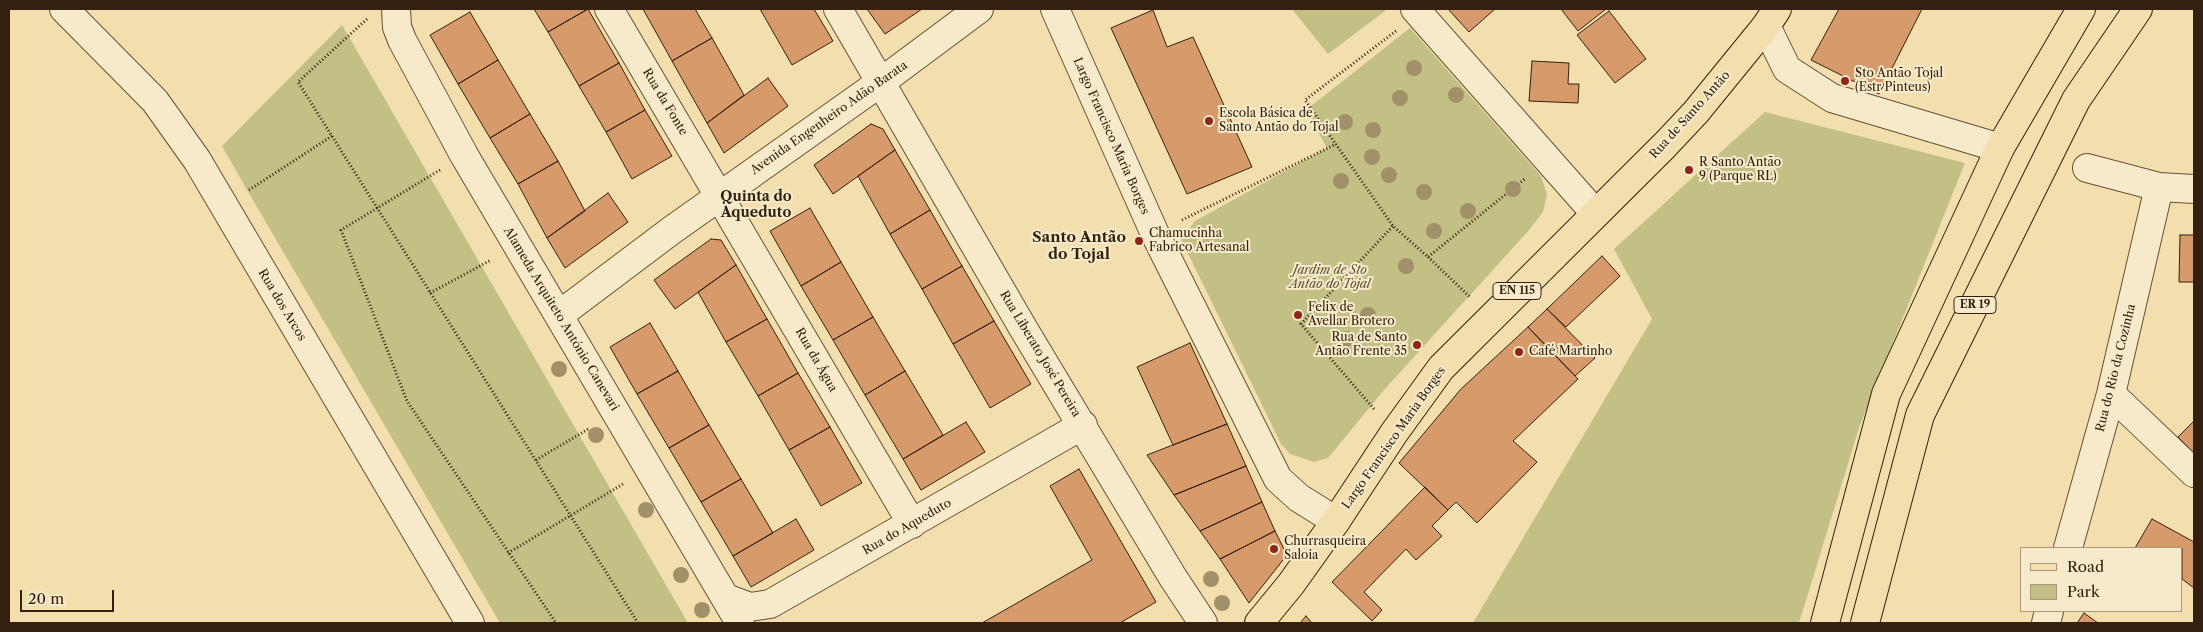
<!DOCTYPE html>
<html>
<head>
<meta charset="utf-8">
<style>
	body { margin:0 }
	#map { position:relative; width:2203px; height:632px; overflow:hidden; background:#f3dfad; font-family:"Libre Caslon Text",serif }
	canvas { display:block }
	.frame { position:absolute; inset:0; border:10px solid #352010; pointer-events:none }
	.legend { position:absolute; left:2020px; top:547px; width:162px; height:65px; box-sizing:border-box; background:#f7eaca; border:1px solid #a99980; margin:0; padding:6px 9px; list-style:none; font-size:15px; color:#352010 }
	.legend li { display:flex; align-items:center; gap:10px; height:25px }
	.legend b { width:25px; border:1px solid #a99980 }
	.scale { position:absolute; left:20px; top:590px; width:94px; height:22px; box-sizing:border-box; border:2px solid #352010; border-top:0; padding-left:6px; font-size:15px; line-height:18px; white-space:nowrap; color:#352010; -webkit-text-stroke:4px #f7eaca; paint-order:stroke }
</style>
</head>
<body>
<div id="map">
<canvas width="2203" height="632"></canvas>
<div class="frame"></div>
<ul class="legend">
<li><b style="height:6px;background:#f3dfad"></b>Road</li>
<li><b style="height:14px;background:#c2c085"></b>Park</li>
</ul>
<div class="scale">20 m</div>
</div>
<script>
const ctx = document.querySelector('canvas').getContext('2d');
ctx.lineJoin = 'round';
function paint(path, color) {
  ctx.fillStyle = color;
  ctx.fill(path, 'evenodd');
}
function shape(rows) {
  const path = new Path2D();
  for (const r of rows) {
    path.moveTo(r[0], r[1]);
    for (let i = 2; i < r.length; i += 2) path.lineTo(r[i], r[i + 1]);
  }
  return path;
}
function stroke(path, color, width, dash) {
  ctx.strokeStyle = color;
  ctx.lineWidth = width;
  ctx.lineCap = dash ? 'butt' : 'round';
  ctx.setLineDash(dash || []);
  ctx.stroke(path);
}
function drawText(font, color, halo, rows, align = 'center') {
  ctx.font = font + ' "Libre Caslon Text",serif';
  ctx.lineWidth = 4;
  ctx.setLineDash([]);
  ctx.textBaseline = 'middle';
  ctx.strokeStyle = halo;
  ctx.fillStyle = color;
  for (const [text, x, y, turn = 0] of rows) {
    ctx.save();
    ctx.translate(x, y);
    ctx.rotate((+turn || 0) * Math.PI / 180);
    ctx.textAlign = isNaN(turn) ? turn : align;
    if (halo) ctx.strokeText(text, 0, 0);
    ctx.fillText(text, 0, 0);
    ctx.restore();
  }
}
paint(shape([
	[1292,9,1383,9,1385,11,1328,54],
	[342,25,688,623,500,623,250,195,222,146],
	[1410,28,1541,176,1547,194,1543,212,1530,229,1384,390,1328,458,1314,462,1290,454,1281,444,1181,239,1195,221,1327,148,1306,110],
	[1765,112,1965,163,1860,425,1799,623,1473,623,1652,319,1614,249]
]), '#c2c085');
const building = shape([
	[534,9,588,9,548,32,534,9],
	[588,9,619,63,579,86,548,32,588,9],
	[643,9,695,9,712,38,672,61,643,9],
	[760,9,814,9,833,41,792,65,760,9],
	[867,9,922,9,885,34,867,9],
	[1448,9,1495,9,1469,32,1448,9],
	[1561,9,1606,9,1578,31,1561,9],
	[1839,9,1922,9,1879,94,1811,60,1839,9],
	[1153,10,1167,47,1193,37,1252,167,1187,194,1111,28,1153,10],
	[1609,11,1646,59,1615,83,1577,35,1609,11],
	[470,12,498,60,458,84,430,35,470,12],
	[712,38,744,95,707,123,672,61,712,38],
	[498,60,530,114,490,138,458,84,498,60],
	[1532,61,1569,63,1568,84,1579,84,1578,103,1529,101,1532,61],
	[619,63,645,110,606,132,579,86,619,63],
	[768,78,788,106,724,153,707,123,768,78],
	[645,110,672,156,632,179,606,132,645,110],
	[530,114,558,161,518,184,490,138,530,114],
	[871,124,883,129,895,150,833,194,814,165,871,124],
	[895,150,930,210,890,234,858,176,895,150],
	[558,161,585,211,547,238,518,184,558,161],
	[608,193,628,222,565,268,547,238,608,193],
	[810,208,841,262,801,286,770,231,810,208],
	[930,210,962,266,922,289,890,234,930,210],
	[2180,235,2194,235,2194,282,2179,282,2180,235],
	[711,239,721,240,736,265,675,309,654,280,711,239],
	[1602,256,1620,276,1566,327,1547,309,1602,256],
	[841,262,873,317,833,340,801,286,841,262],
	[736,265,767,319,726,342,698,292,736,265],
	[962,266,994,321,953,344,922,289,962,266],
	[1547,309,1595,358,1575,376,1528,327,1547,309],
	[873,317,905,371,865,395,833,340,873,317],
	[767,319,798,373,758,396,726,342,767,319],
	[994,321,1031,384,990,408,953,344,994,321],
	[650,323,678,371,637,394,610,347,650,323],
	[1528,327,1578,379,1513,441,1537,462,1477,523,1456,502,1448,510,1399,463,1461,389,1528,327],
	[1190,343,1227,424,1173,445,1137,367,1190,343],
	[678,371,709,425,669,448,637,394,678,371],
	[905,371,943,435,903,459,865,395,905,371],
	[798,373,830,427,789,450,758,396,798,373],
	[2194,421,2194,453,2178,437,2194,421],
	[966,422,985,452,921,490,903,459,966,422],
	[1227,424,1246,466,1174,495,1147,455,1227,424],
	[709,425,741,479,701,502,669,448,709,425],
	[830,427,862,483,821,506,789,450,830,427],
	[1246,466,1262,502,1200,531,1174,495,1246,466],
	[1079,469,1156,602,1120,623,982,623,1092,560,1050,486,1079,469],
	[741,479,773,533,733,556,701,502,741,479],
	[1425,487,1448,510,1432,526,1442,536,1416,560,1406,549,1364,592,1382,610,1372,621,1332,582,1425,487],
	[1262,502,1275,531,1220,559,1200,531,1262,502],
	[796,519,814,550,751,587,733,556,796,519],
	[2152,519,2194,542,2194,588,2182,579,2182,548,2135,548,2152,519],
	[1275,531,1287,555,1249,603,1220,559,1275,531],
	[2084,613,2098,623,2077,623,2084,613],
	[1306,616,1312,623,1300,623,1306,616]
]);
paint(building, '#d79a6a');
stroke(building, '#352010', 1);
const street = shape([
	[64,9,155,101,197,160,470,623],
	[396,9,397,27,402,40,464,155,740,623],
	[609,9,912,524],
	[838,9,1023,328,1172,576,1203,623],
	[1055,9,1155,234,1278,479,1299,498,1336,521],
	[1415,9,1595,213],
	[1766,26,1787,69,1832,98,2000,148],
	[2087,168,2159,187,2194,189],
	[559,315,672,230,881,82,979,9],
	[2111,394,2194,473],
	[2068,548,2111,394,2159,187],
	[726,598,750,607,770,604,1083,425],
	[2046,623,2049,611]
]);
const primary = shape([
	[1259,623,1291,584,1336,521,1394,433,1441,368,1665,145,1696,112,1766,26,1777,9]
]);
const highway = shape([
	[1825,623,1886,394,2000,148,2081,9],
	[1865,623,1920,415,2076,100,2138,9]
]);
stroke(street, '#645037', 30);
stroke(primary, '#352010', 30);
stroke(highway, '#352010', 30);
stroke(shape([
	[367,19,298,82,638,623],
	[1396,31,1305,100,1393,226,1428,257,1526,178],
	[440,170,341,230,407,401,556,623],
	[249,190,332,136],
	[1182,220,1336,144],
	[1428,257,1471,298],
	[430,293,491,260],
	[1374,409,1301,324,1393,226],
	[536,460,590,428],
	[508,553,623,484]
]), '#352010', 3, [1, 2.5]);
stroke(street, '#f7eaca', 28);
stroke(primary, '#f3dfad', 28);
stroke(highway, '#f3dfad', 28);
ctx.fillStyle = '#a2906a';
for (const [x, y] of [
	[1414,68],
	[1456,95],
	[1400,98],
	[1345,122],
	[1373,130],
	[1372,157],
	[1389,175],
	[1341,181],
	[1513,189],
	[1424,192],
	[1468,211],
	[1434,231],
	[1406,266],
	[1368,315],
	[1347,339],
	[559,369],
	[596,435],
	[646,510],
	[681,575],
	[1211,579],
	[1222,603],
	[702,610]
]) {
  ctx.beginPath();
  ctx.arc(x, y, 8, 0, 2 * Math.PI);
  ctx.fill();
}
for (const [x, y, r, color] of [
	[1845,81,5,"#8f2418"],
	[1209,121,5,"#8f2418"],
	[1689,170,5,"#8f2418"],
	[1139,241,5,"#8f2418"],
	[1298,315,5,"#8f2418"],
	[1417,345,5,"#8f2418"],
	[1519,352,5,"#8f2418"],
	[1274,549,5,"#8f2418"]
]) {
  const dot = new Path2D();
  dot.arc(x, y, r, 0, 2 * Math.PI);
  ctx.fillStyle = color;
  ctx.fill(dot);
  stroke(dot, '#f7eaca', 2);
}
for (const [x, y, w] of [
	[1517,291,48],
	[1975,305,42]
]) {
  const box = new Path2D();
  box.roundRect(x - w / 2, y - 8.5, w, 17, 4);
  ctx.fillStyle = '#f7eaca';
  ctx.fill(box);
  stroke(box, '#352010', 1);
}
drawText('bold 11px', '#352010', null, [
	["EN 115",1517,291],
	["ER 19",1975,305]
]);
drawText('12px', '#352010', '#f7eaca', [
	["Sto Antão Tojal",1855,74],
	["(Estr Pinteus)",1855,88],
	["Escola Básica de",1219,114],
	["Santo Antão do Tojal",1219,128],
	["R Santo Antão",1699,163],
	["9 (Parque RL)",1699,177],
	["Chamucinha",1149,234],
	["Fabrico Artesanal",1149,248],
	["Felix de",1308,308],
	["Avellar Brotero",1308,322],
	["Rua de Santo",1407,338,"right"],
	["Antão Frente 35",1407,352,"right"],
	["Café Martinho",1529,352],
	["Churrasqueira",1284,542],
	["Saloia",1284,556]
], 'left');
drawText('12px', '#352010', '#f7eaca', [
	["Rua da Fonte",665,102,59],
	["Rua de Santo Antão",1690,115,-48],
	["Avenida Engenheiro Adão Barata",829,118,-35],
	["Largo Francisco Maria Borges",1111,136,66],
	["Rua dos Arcos",282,305,59],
	["Alameda Arquiteto António Canevari",561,319,59],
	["Rua Liberato José Pereira",1040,354,59],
	["Rua da Água",816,360,60],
	["Rua do Rio da Cozinha",2116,368,-76],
	["Largo Francisco Maria Borges",1394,438,-55],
	["Rua do Aqueduto",907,527,-30]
]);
drawText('italic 12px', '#5f5033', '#f7eaca', [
	["Jardim de Sto",1330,271],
	["Antão do Tojal",1330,285]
]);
drawText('bold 14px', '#352010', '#f7eaca', [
	["Quinta do",756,197],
	["Aqueduto",756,213]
]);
drawText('bold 15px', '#352010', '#f7eaca', [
	["Santo Antão",1079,238],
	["do Tojal",1079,255]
]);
</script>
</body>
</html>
